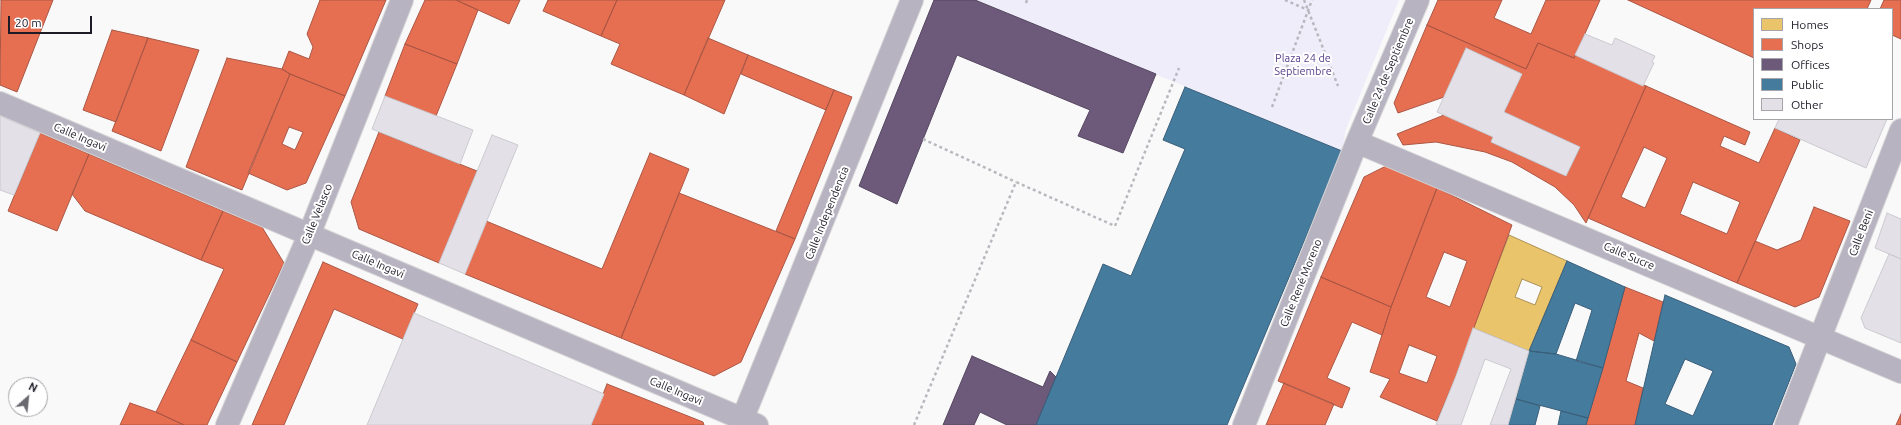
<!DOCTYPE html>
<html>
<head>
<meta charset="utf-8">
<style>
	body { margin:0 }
	#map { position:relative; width:1901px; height:425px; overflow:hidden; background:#f9f9f9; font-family:Ubuntu,sans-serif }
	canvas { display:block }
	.legend { position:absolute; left:1753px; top:8px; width:140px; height:112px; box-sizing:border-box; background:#fff; border:1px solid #a5a4a9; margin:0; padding:5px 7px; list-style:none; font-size:12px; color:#1e1b27 }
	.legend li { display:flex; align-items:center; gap:8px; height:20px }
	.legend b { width:20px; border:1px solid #a5a4a9 }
	.north { position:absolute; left:8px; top:377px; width:40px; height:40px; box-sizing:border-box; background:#fff; border:1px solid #a5a4a9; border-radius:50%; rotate:27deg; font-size:11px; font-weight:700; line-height:16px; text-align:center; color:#1e1b27 }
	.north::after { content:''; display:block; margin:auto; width:14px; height:18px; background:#6b6970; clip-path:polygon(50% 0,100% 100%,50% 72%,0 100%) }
	.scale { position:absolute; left:8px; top:16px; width:84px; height:18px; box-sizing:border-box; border:2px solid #1e1b27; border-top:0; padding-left:5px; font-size:12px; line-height:14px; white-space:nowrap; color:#1e1b27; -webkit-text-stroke:3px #fff; paint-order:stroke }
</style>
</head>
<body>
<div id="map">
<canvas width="1901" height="425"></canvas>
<ul class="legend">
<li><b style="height:11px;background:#e9c46a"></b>Homes</li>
<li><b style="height:11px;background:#e76f51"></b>Shops</li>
<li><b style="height:11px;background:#6d597a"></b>Offices</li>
<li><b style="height:11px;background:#457b9d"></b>Public</li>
<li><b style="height:11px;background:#e3e1e7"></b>Other</li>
</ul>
<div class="north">N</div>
<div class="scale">20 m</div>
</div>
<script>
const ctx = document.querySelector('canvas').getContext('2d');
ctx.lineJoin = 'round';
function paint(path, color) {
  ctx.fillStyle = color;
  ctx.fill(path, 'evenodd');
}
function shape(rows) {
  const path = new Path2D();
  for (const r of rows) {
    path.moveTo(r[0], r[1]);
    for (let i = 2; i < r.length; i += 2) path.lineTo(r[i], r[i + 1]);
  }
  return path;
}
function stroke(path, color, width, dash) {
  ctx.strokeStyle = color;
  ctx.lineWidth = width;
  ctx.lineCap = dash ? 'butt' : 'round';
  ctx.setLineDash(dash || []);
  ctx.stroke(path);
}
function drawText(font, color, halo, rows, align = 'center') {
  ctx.font = font + ' Ubuntu,sans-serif';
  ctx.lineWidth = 4;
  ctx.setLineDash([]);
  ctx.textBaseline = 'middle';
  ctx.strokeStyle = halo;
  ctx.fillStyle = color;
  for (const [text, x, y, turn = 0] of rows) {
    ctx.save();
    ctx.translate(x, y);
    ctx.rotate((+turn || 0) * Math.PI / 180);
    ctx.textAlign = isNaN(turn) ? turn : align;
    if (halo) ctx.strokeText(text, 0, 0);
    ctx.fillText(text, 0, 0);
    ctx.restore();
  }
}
paint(shape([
	[975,0,1399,0,1346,129,1342,151]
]), '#f0edfa');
const homes = shape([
	[1509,235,1567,261,1529,351,1473,328,1509,235],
	[1522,279,1542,287,1535,305,1515,297,1522,279]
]);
paint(homes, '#e9c46a');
stroke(homes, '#ac9156', 1);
const shops = shape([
	[1,0,53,0,17,92,0,85,1,0],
	[320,0,386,0,345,96,290,74,282,69,289,51,309,59,313,47,307,34,320,0],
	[425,0,456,0,478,10,457,64,405,44,425,0],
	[456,0,520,0,509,24,456,0],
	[548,0,617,0,601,36,543,11,548,0],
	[617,0,725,0,684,95,611,64,620,44,601,36,617,0],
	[1438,0,1502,0,1494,18,1531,34,1546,0,1600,0,1574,58,1538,43,1526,69,1427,25,1438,0],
	[1628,0,1871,0,1867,9,1754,9,1754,58,1628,0],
	[1884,0,1901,0,1901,39,1892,35,1892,9,1880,9,1884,0],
	[1427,25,1526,69,1538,43,1574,58,1575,55,1646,86,1586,223,1574,205,1555,187,1512,162,1485,152,1436,142,1403,145,1397,134,1444,115,1493,137,1491,142,1566,176,1580,147,1504,112,1522,74,1466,48,1444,97,1398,113,1394,103,1427,25],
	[112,30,148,38,116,122,83,110,112,30],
	[148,38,199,50,161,151,112,131,148,38],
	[708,38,748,55,724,114,684,95,708,38],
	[405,44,457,64,436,116,385,96,405,44],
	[748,55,834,90,826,110,741,74,748,55],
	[227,58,282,69,290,74,242,190,186,167,227,58],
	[290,74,345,96,306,183,287,190,248,173,290,74],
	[289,127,303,132,295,150,282,144,289,127],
	[1646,86,1750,132,1745,145,1724,136,1720,146,1759,163,1775,128,1800,140,1737,283,1588,218,1646,86],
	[1644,147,1667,158,1645,208,1621,197,1644,147],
	[1693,182,1740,202,1727,234,1680,214,1693,182],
	[834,90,852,97,795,239,776,231,834,90],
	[379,132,477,171,439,263,359,229,351,202,379,132],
	[40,133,89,154,57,231,8,211,40,133],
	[650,153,689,169,621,338,465,274,486,221,602,269,650,153],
	[89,154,223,211,201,260,85,211,72,194,89,154],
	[1386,166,1437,188,1391,307,1321,277,1364,177,1386,166],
	[1437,188,1512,225,1456,376,1437,421,1380,397,1390,379,1370,372,1391,307,1437,188],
	[1444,252,1467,261,1450,307,1426,297,1444,252],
	[1409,345,1437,356,1427,383,1399,373,1409,345],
	[679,193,795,239,741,362,714,376,621,338,679,193],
	[1814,207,1850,221,1819,297,1795,307,1737,283,1755,241,1777,250,1801,240,1814,207],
	[223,211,262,227,284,263,237,362,191,340,224,269,201,260,223,211],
	[323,262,418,304,403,339,334,309,284,425,252,425,323,262],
	[1321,277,1391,307,1382,335,1352,322,1327,378,1350,388,1342,408,1278,381,1321,277],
	[1625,287,1663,302,1654,341,1639,333,1626,381,1643,388,1635,425,1586,425,1625,287],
	[191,340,237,362,207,425,184,425,156,412,191,340],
	[1284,383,1334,404,1325,425,1266,425,1284,383],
	[607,384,703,422,704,425,591,425,607,384],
	[130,403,156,412,184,425,120,425,130,403],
	[1901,414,1901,425,1896,425,1901,414]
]);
paint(shops, '#e76f51');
stroke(shops, '#ab5644', 1);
const offices = shape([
	[934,0,975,0,1156,74,1123,153,1078,136,1090,110,957,55,897,204,859,186,934,0],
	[972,356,1043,387,1050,371,1056,377,1036,425,1007,425,980,412,974,425,943,425,972,356]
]);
paint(offices, '#6d597a');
stroke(offices, '#554661', 1);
const public = shape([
	[1185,87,1342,151,1227,425,1036,425,1103,264,1131,276,1185,149,1163,140,1185,87],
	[1567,261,1625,287,1603,368,1576,361,1592,310,1575,303,1556,354,1529,351,1567,261],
	[1665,295,1789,347,1796,364,1772,425,1635,425,1665,295],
	[1685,359,1713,371,1693,416,1665,404,1685,359],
	[1529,351,1556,354,1603,368,1588,418,1516,399,1529,351],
	[1516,399,1540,406,1535,425,1508,425,1516,399],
	[1561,411,1588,418,1586,425,1558,425,1561,411]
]);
paint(public, '#457b9d');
stroke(public, '#395e7a', 1);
const building = shape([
	[1585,34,1612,45,1615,38,1655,56,1652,62,1654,63,1643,86,1575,55,1585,34],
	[1466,48,1522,74,1504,112,1580,147,1566,176,1491,142,1493,137,1437,112,1466,48],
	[385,96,473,130,460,164,372,129,385,96],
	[0,116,40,133,14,195,0,190,0,116],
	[1779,119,1887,119,1866,168,1775,128,1779,119],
	[492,135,518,145,465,274,439,263,492,135],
	[1887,213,1901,219,1901,259,1875,248,1887,213],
	[1889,254,1901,259,1901,343,1865,328,1861,318,1889,254],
	[414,313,604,394,591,425,367,425,414,313],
	[1473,328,1529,351,1508,425,1490,425,1511,369,1485,359,1461,425,1436,425,1456,376,1473,328]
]);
paint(building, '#e3e1e7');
stroke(building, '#cbcad0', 1);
const minor = shape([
	[0,103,757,425],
	[1357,142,1901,372],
	[227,425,309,235,402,0],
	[740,425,912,0],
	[1244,425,1357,142,1418,0],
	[1786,425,1901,130]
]);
stroke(minor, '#d6d5d7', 24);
stroke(shape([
	[1285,0,1308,10],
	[1304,0,1338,86],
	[1026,3,1027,0],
	[1272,107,1312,0],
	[923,139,1016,182],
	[914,425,1016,182,1115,226,1179,68]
]), '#b9b8bf', 2.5, [3, 3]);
stroke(minor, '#b7b3c1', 22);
drawText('11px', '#583e8c', '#fff', [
	["Plaza 24 de",1303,58],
	["Septiembre",1303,71]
]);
drawText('11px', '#1e1b27', '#fff', [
	["Calle 24 de Septiembre",1388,71,-67],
	["Calle Ingavi",80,137,23],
	["Calle Independencia",827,213,-68],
	["Calle Velasco",317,214,-68],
	["Calle Beni",1861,233,-69],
	["Calle Sucre",1629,256,23],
	["Calle Ingavi",378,264,23],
	["Calle René Moreno",1301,283,-68],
	["Calle Ingavi",676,391,23]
]);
</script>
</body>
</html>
